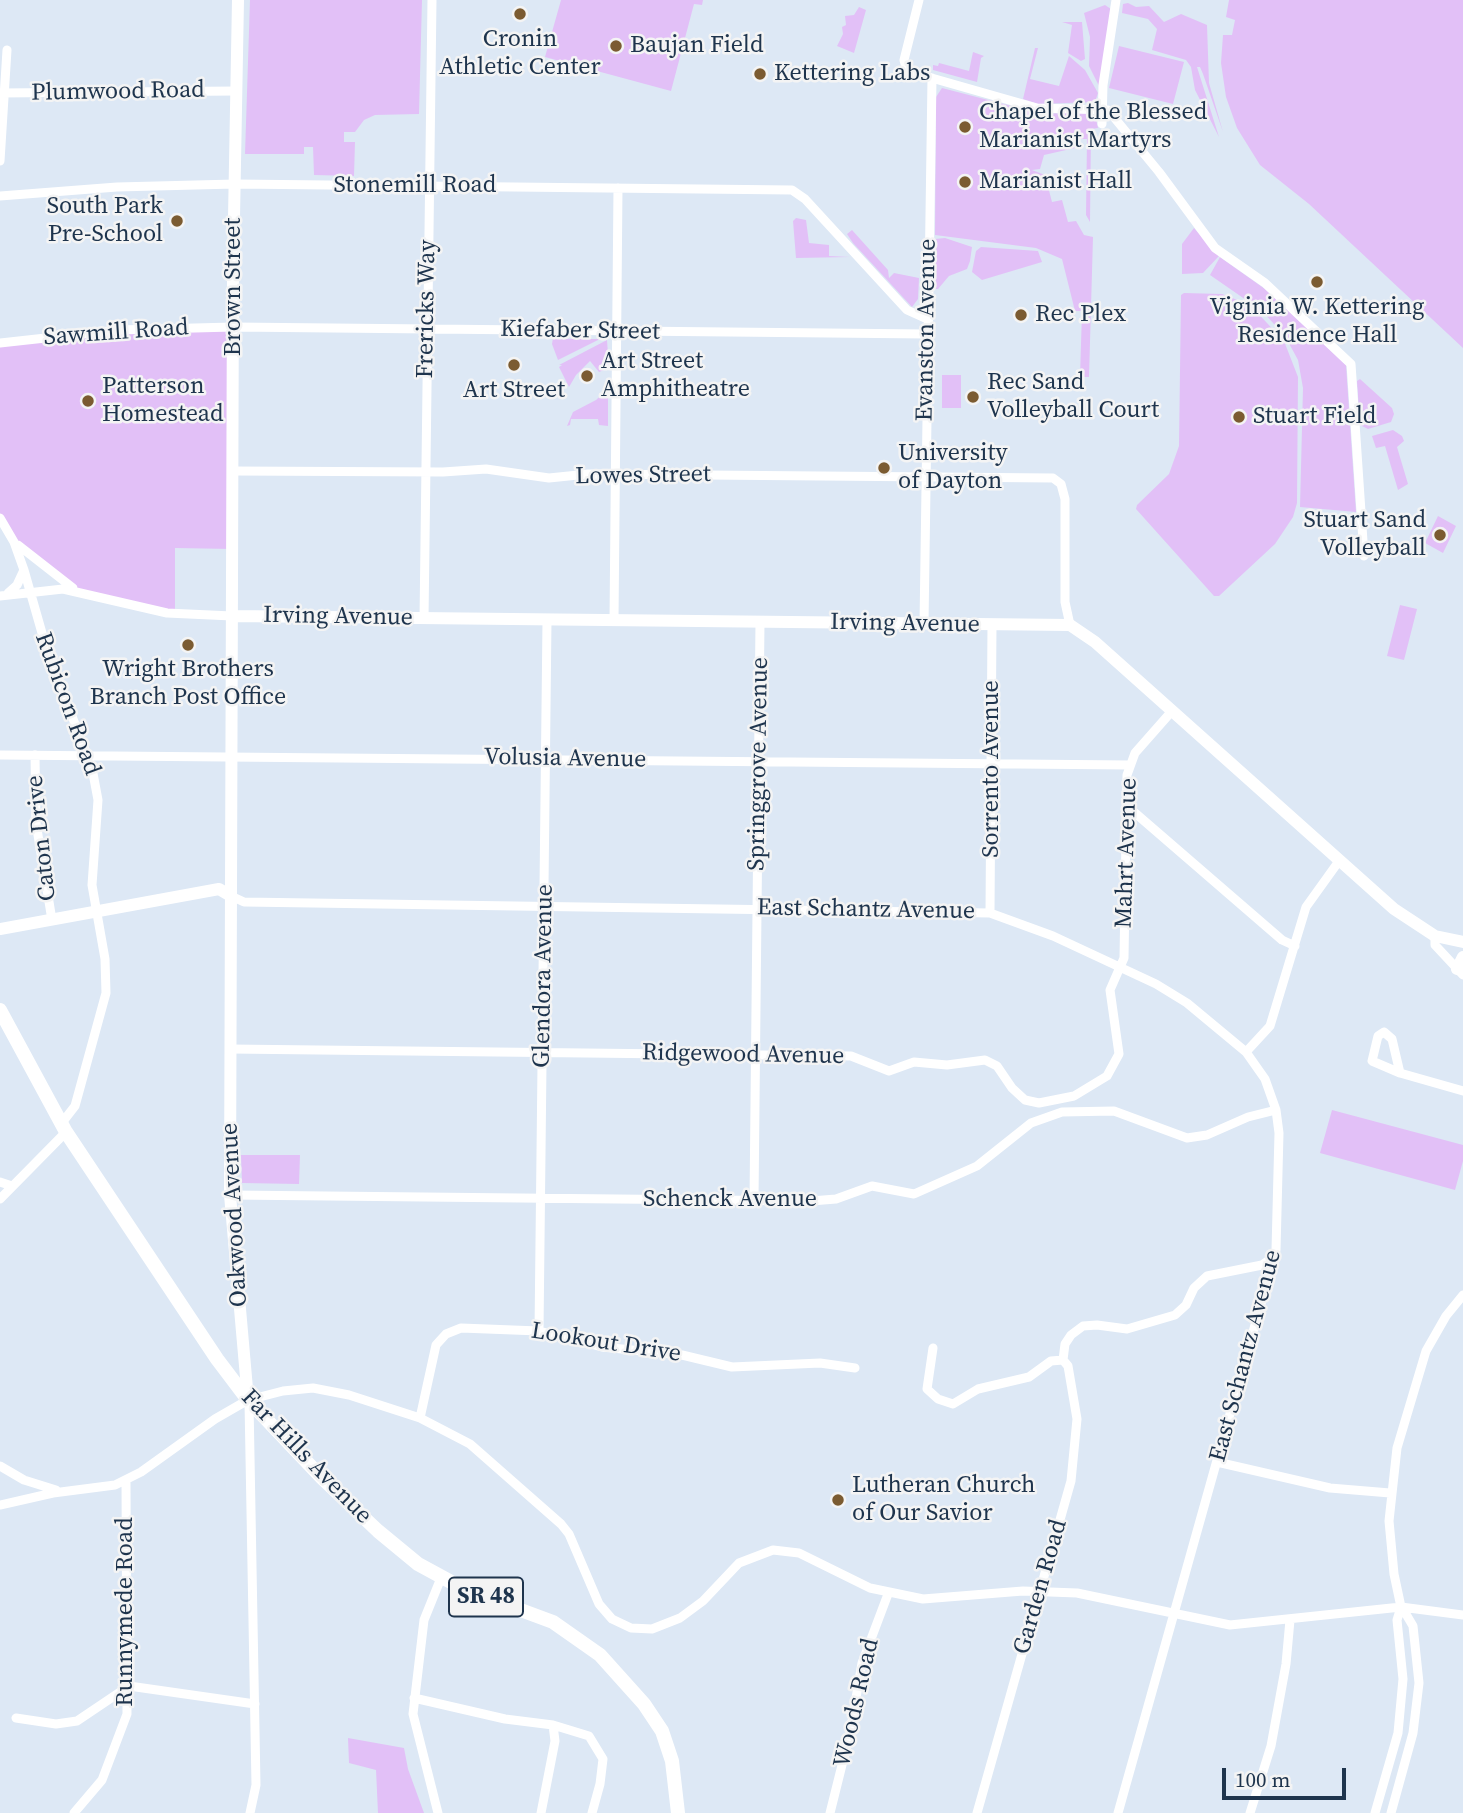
<!DOCTYPE html>
<html>
<head>
<meta charset="utf-8">
<style>
	body { margin:0 }
	#map { position:relative; width:1463px; height:1813px; overflow:hidden; background:#dde8f5; font-family:"Source Serif 4",serif }
	canvas { display:block }
	.scale { position:absolute; left:1222px; top:1768px; width:124px; height:32px; box-sizing:border-box; border:4px solid #1e344d; border-top:0; padding-left:9px; font-size:21px; line-height:24px; white-space:nowrap; color:#1e344d; -webkit-text-stroke:5px #f4f4f4; paint-order:stroke }
</style>
</head>
<body>
<div id="map">
<canvas width="1463" height="1813"></canvas>
<div class="scale">100 m</div>
</div>
<script>
const ctx = document.querySelector('canvas').getContext('2d');
ctx.lineJoin = 'round';
function paint(path, color) {
  ctx.fillStyle = color;
  ctx.fill(path, 'evenodd');
}
function shape(rows) {
  const path = new Path2D();
  for (const r of rows) {
    path.moveTo(r[0], r[1]);
    for (let i = 2; i < r.length; i += 2) path.lineTo(r[i], r[i + 1]);
  }
  return path;
}
function stroke(path, color, width, dash) {
  ctx.strokeStyle = color;
  ctx.lineWidth = width;
  ctx.lineCap = dash ? 'butt' : 'round';
  ctx.setLineDash(dash || []);
  ctx.stroke(path);
}
function drawText(font, color, halo, rows, align = 'center') {
  ctx.font = font + ' "Source Serif 4",serif';
  ctx.lineWidth = 5;
  ctx.setLineDash([]);
  ctx.textBaseline = 'middle';
  ctx.strokeStyle = halo;
  ctx.fillStyle = color;
  for (const [text, x, y, turn = 0] of rows) {
    ctx.save();
    ctx.translate(x, y);
    ctx.rotate((+turn || 0) * Math.PI / 180);
    ctx.textAlign = isNaN(turn) ? turn : align;
    if (halo) ctx.strokeText(text, 0, 0);
    ctx.fillText(text, 0, 0);
    ctx.restore();
  }
}
paint(shape([
	[250,0,422,0,419,114,375,115,364,120,355,132,344,132,344,142,355,142,354,176,314,175,313,147,304,147,304,154,245,154],
	[561,0,703,0,702,5,694,4,671,91,545,57],
	[1229,0,1463,0,1463,348,1309,204,1260,165,1237,128,1226,97,1221,63,1223,35,1232,35,1235,20,1226,17],
	[1128,3,1136,7,1149,6,1164,22,1181,14,1207,25,1209,83,1223,132,1203,74,1200,67,1197,67,1219,137,1195,90,1191,67,1186,60,1152,50,1157,29,1148,19,1122,13,1123,4],
	[1105,5,1111,9,1099,86,1089,66,1090,37,1084,13],
	[859,7,866,10,854,53,837,46,843,34,842,27,846,25,845,16,854,15],
	[1062,22,1082,22,1085,59,1081,61,1068,53,1072,25],
	[1119,46,1184,62,1173,104,1109,88],
	[1035,48,1038,48,1030,79,1059,86,1069,56,1085,70,1098,93,1095,102,1038,104,1023,99],
	[973,52,984,56,981,58,977,82,933,70,933,65,938,66,939,63,969,71],
	[942,88,1042,114,1086,112,1096,119,1098,128,1091,129,1090,222,1086,215,1087,139,1073,139,1075,148,1044,155,1040,169,1032,170,1045,175,1052,202,1062,200,1068,222,1076,221,1084,235,1093,237,1089,377,1080,377,1082,311,1075,311,1062,259,1036,248,935,235,936,97],
	[796,218,806,220,809,243,829,245,829,256,850,257,796,258,793,221],
	[1194,228,1219,256,1203,273,1182,274,1182,244],
	[852,230,888,270,889,278,894,273,919,278,918,299,912,307,853,243,847,234],
	[945,238,972,247,970,261,967,269,949,276,938,289,934,289,935,239],
	[981,247,1038,251,1042,262,982,280,972,272,976,251],
	[1220,257,1265,289,1346,365,1356,512,1300,507,1303,388,1298,360,1285,336,1262,311,1210,275],
	[1184,293,1222,294,1250,305,1284,341,1298,377,1297,503,1293,517,1275,544,1219,596,1214,596,1136,509,1137,505,1169,474,1179,446,1181,295],
	[233,327,232,549,175,548,175,614,77,591,29,555,0,518,0,343,59,335],
	[553,338,574,339,600,339,558,360,552,344],
	[607,340,609,368,599,372,590,361,576,375,569,387,559,367,562,365,559,365],
	[942,375,961,375,961,408,942,408],
	[1360,379,1392,408,1394,414,1391,422,1368,429,1360,425,1357,381],
	[608,389,608,426,599,425,598,419,571,419,570,425,567,426,573,412,596,400],
	[1393,430,1402,436,1404,441,1397,447,1408,484,1398,490,1385,446,1376,448,1372,436],
	[1438,516,1456,526,1443,553,1425,543],
	[1400,605,1417,609,1404,660,1387,656],
	[1332,1110,1463,1145,1463,1161,1455,1190,1320,1153],
	[241,1155,300,1155,299,1184,242,1183],
	[348,1738,404,1748,408,1769,424,1813,378,1813,376,1770,349,1763]
]), '#e2c0f7');
stroke(shape([
	[919,0,904,60,907,71,1037,108,1108,110,1159,172,1215,248,1265,283,1351,364,1364,556],
	[0,93,236,91],
	[1102,124,1103,85,1116,0],
	[0,161,7,50],
	[0,196,117,187,235,184,792,190,805,199,907,310,927,319],
	[0,343,118,330,233,327,927,334],
	[233,471,443,472,486,469,549,478,588,474,1053,478,1061,484,1065,499,1065,602,1070,625],
	[0,518,14,542,24,570,17,585,8,593],
	[18,545,73,588],
	[24,570,48,654,92,768,98,800,92,885,105,959,106,993,75,1106,61,1124],
	[0,596,63,589,167,613,232,616],
	[424,619,432,0],
	[614,621,618,188],
	[924,624,932,78],
	[0,755,1130,765],
	[35,755,36,823,52,920],
	[1127,806,1282,940,1295,946],
	[231,896,244,902,990,913,1053,936,1156,984,1187,1003,1246,1052,1265,1079,1276,1110,1279,1133,1276,1250,1118,1813],
	[990,913,992,624],
	[1435,936,1435,945,1463,975],
	[1384,1032,1392,1039,1400,1073,1372,1061,1378,1036,1384,1032],
	[230,1049,851,1056,889,1071,914,1062,947,1065,985,1060,997,1066,1012,1088,1025,1100,1039,1103,1074,1096,1107,1076,1119,1054,1110,990,1124,958,1127,775,1135,753,1172,711],
	[1246,1052,1270,1026,1306,907,1339,861],
	[1400,1073,1463,1091],
	[0,1182,12,1186],
	[230,1195,811,1201,836,1199,872,1186,914,1194,977,1166,1031,1123,1062,1112,1114,1111,1187,1138,1207,1135,1248,1117,1276,1110],
	[0,1199,66,1132],
	[754,1200,760,622],
	[539,1331,547,620],
	[933,1348,927,1389,938,1399,953,1404,978,1389,1029,1377,1051,1361,1063,1360],
	[1063,1360,1065,1344,1071,1335,1083,1326,1097,1325,1127,1329,1175,1315,1186,1305,1194,1288,1207,1276,1262,1265,1275,1256],
	[249,1402,256,1785,250,1813],
	[420,1418,436,1345,446,1334,461,1328,539,1331,602,1347,682,1355,732,1367,820,1363,855,1368],
	[1217,1462,1330,1488,1390,1493],
	[0,1466,24,1480,56,1490],
	[0,1505,53,1493,115,1485,141,1472,215,1419,248,1400,283,1391,313,1388,349,1395,420,1418,470,1444,561,1524,569,1534,599,1604,612,1619,631,1628,652,1629,680,1618,703,1601,739,1563,773,1550,799,1553,870,1588,923,1599,1023,1591,1077,1593,1230,1625,1401,1607,1463,1615],
	[414,1698,505,1719,553,1725,589,1736,603,1759,600,1784,592,1813],
	[16,1718,56,1724,77,1721,129,1686,255,1704],
	[74,1813,102,1780,127,1714,126,1481],
	[438,1813,413,1714,424,1620,441,1578],
	[541,1813,555,1741,553,1725],
	[830,1813,850,1733,862,1663,888,1594],
	[977,1813,1071,1481,1077,1419,1068,1366,1063,1360],
	[1250,1813,1271,1746,1286,1664,1290,1620],
	[1375,1813,1398,1733,1403,1679,1397,1620,1401,1607,1394,1574,1389,1521,1397,1448,1426,1351,1446,1316,1463,1295],
	[1391,1813,1413,1733,1419,1683,1413,1626,1403,1609]
]), '#fff', 9);
stroke(shape([
	[238,0,233,272,230,1195,248,1400],
	[232,616,1070,625,1095,642,1394,909,1435,936,1463,942],
	[0,929,219,889,231,896],
	[1457,969,1463,957]
]), '#fff', 12);
stroke(shape([
	[0,1010,66,1132,217,1359,248,1400,322,1478,378,1531,418,1564,464,1589,553,1622,600,1655,644,1704,662,1731,672,1761,678,1813]
]), '#fff', 14);
for (const [x, y, r, color] of [
	[520,14,7,"#7b5b31"],
	[616,46,7,"#7b5b31"],
	[760,74,7,"#7b5b31"],
	[965,127,7,"#7b5b31"],
	[965,182,7,"#7b5b31"],
	[177,221,7,"#7b5b31"],
	[1317,282,7,"#7b5b31"],
	[1021,315,7,"#7b5b31"],
	[514,365,7,"#7b5b31"],
	[587,376,7,"#7b5b31"],
	[973,397,7,"#7b5b31"],
	[88,401,7,"#7b5b31"],
	[1239,417,7,"#7b5b31"],
	[884,468,7,"#7b5b31"],
	[1440,535,7,"#7b5b31"],
	[188,645,7,"#7b5b31"],
	[838,1500,7,"#7b5b31"]
]) {
  const dot = new Path2D();
  dot.arc(x, y, r, 0, 2 * Math.PI);
  ctx.fillStyle = color;
  ctx.fill(dot);
  stroke(dot, '#f4f4f4', 2.5);
}
for (const [x, y, w] of [
	[486,1597,74]
]) {
  const box = new Path2D();
  box.roundRect(x - w / 2, y - 19.5, w, 39, 5);
  ctx.fillStyle = '#f4f4f4';
  ctx.fill(box);
  stroke(box, '#1e344d', 2);
}
drawText('bold 23px', '#1e344d', null, [
	["SR 48",486,1597]
]);
drawText('24px', '#1e344d', '#f4f4f4', [
	["Cronin",520,40,"center"],
	["Athletic Center",520,68,"center"],
	["Baujan Field",630,46],
	["Kettering Labs",774,74],
	["Chapel of the Blessed",979,113],
	["Marianist Martyrs",979,141],
	["Marianist Hall",979,182],
	["South Park",163,207,"right"],
	["Pre-School",163,235,"right"],
	["Viginia W. Kettering",1317,308,"center"],
	["Residence Hall",1317,336,"center"],
	["Rec Plex",1035,315],
	["Art Street",601,362],
	["Amphitheatre",601,390],
	["Rec Sand",987,383],
	["Volleyball Court",987,411],
	["Patterson",102,387],
	["Homestead",102,415],
	["Art Street",514,391,"center"],
	["Stuart Field",1253,417],
	["University",898,454],
	["of Dayton",898,482],
	["Stuart Sand",1426,521,"right"],
	["Volleyball",1426,549,"right"],
	["Wright Brothers",188,670,"center"],
	["Branch Post Office",188,698,"center"],
	["Lutheran Church",852,1486],
	["of Our Savior",852,1514]
], 'left');
drawText('24px', '#1e344d', '#f4f4f4', [
	["Plumwood Road",118,92,-1],
	["Stonemill Road",415,186],
	["Brown Street",234,287,-90],
	["Frericks Way",427,309,-89],
	["Evanston Avenue",927,330,-89],
	["Kiefaber Street",580,331,1],
	["Sawmill Road",116,333,-4],
	["Lowes Street",643,476,-1],
	["Irving Avenue",338,617,1],
	["Irving Avenue",905,624,1],
	["Rubicon Road",67,704,70],
	["Volusia Avenue",565,759,1],
	["Springgrove Avenue",759,764,-89],
	["Sorrento Avenue",992,769,-90],
	["Caton Drive",42,838,-96],
	["Mahrt Avenue",1127,853,-88],
	["East Schantz Avenue",866,910,1],
	["Glendora Avenue",544,976,-89],
	["Ridgewood Avenue",743,1055,1],
	["Schenck Avenue",730,1200],
	["Oakwood Avenue",235,1215,-93],
	["Lookout Drive",606,1343,9],
	["East Schantz Avenue",1246,1356,-75],
	["Far Hills Avenue",306,1457,46],
	["Garden Road",1041,1587,-74],
	["Runnymede Road",126,1612,-90],
	["Woods Road",857,1703,-77]
]);
</script>
</body>
</html>
